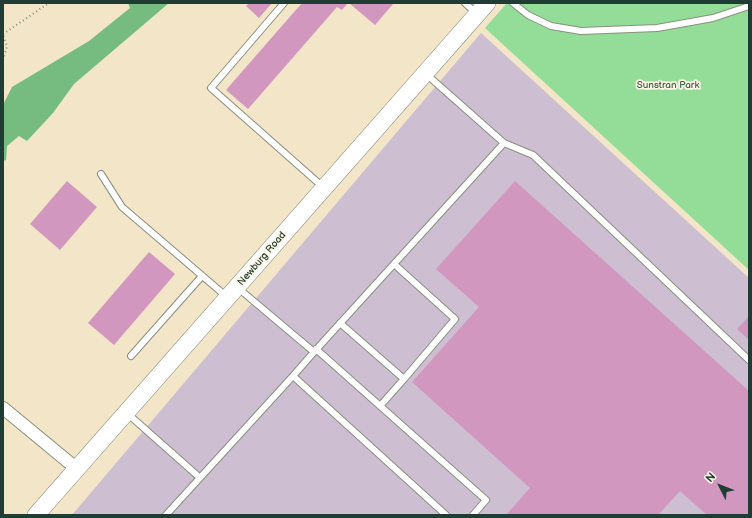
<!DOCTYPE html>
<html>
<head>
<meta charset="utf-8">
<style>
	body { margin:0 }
	#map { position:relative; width:752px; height:518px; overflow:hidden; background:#f2e5c8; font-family:"Balsamiq Sans",sans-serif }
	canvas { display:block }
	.frame { position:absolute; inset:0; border:4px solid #1f3d34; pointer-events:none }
	.north { position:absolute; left:700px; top:466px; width:40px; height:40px; -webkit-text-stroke:3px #fcf5e5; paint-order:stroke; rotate:312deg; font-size:11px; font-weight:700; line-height:16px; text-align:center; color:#1f3d34 }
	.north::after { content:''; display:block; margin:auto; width:14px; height:18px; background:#1f3d34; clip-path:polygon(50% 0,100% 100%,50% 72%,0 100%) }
</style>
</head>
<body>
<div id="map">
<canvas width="752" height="518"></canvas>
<div class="frame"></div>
<div class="north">N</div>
</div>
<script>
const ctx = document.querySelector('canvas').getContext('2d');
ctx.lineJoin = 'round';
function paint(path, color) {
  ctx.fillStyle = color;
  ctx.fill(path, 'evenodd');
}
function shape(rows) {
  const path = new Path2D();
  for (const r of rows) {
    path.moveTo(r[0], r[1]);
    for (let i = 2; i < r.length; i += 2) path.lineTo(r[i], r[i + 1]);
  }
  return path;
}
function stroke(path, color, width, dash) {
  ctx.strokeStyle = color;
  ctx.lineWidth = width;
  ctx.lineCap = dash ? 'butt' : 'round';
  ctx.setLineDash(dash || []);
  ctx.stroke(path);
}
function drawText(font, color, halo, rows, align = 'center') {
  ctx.font = font + ' "Balsamiq Sans",sans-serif';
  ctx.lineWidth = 3.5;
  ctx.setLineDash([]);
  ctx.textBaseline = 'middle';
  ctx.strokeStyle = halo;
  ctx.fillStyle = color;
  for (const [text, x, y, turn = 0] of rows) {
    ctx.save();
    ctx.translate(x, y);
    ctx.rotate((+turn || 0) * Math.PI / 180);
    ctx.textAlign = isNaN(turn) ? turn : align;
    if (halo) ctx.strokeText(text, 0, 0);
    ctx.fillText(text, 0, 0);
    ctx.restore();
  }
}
paint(shape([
	[481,33,749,278,749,515,72,515]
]), '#cebed1');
paint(shape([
	[507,3,749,3,749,270,485,28]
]), '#93dd98');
paint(shape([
	[128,3,169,3,74,84,53,113,27,141,19,136,7,146,6,160,3,161,3,105,12,87,89,41,130,8]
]), '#76bc80');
paint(shape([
	[249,3,272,3,259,18,246,6],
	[302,3,348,3,342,10,337,7,248,109,226,90],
	[349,3,394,3,375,25],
	[67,181,97,207,60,250,30,224],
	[515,181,749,391,749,515,707,515,680,491,658,515,506,515,530,488,412,382,479,307,436,269],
	[149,252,175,274,114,345,88,323],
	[749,316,749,340,737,329]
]), '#d297bf');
const lane = shape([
	[284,3,211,88,323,187],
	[465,3,476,13],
	[513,3,528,15,551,26,581,31,657,28,713,18,749,6],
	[504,143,533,155,749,360],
	[101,174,122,207,227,297],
	[238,288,314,352,504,143,426,74],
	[340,323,404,379,455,319,394,264],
	[316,349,486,500,473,515],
	[131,356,202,276],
	[293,376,314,352],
	[380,406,404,379],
	[128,414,199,477],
	[166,515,293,376,446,515]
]);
const street = shape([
	[3,408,77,469]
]);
const secondary = shape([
	[36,515,487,3]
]);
stroke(lane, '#88917e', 8);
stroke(street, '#88917e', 14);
stroke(secondary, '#88917e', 18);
stroke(shape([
	[3,34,49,3],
	[3,60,7,46,3,35]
]), '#88917e', 2, [1, 3]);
stroke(lane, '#fff', 6);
stroke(street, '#fff', 12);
stroke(secondary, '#fff', 17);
drawText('10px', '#365d48', '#fcf5e5', [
	["Sunstran Park",668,85]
]);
drawText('10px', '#1f3d34', '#fcf5e5', [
	["Newburg Road",262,259,-49]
]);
</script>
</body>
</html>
